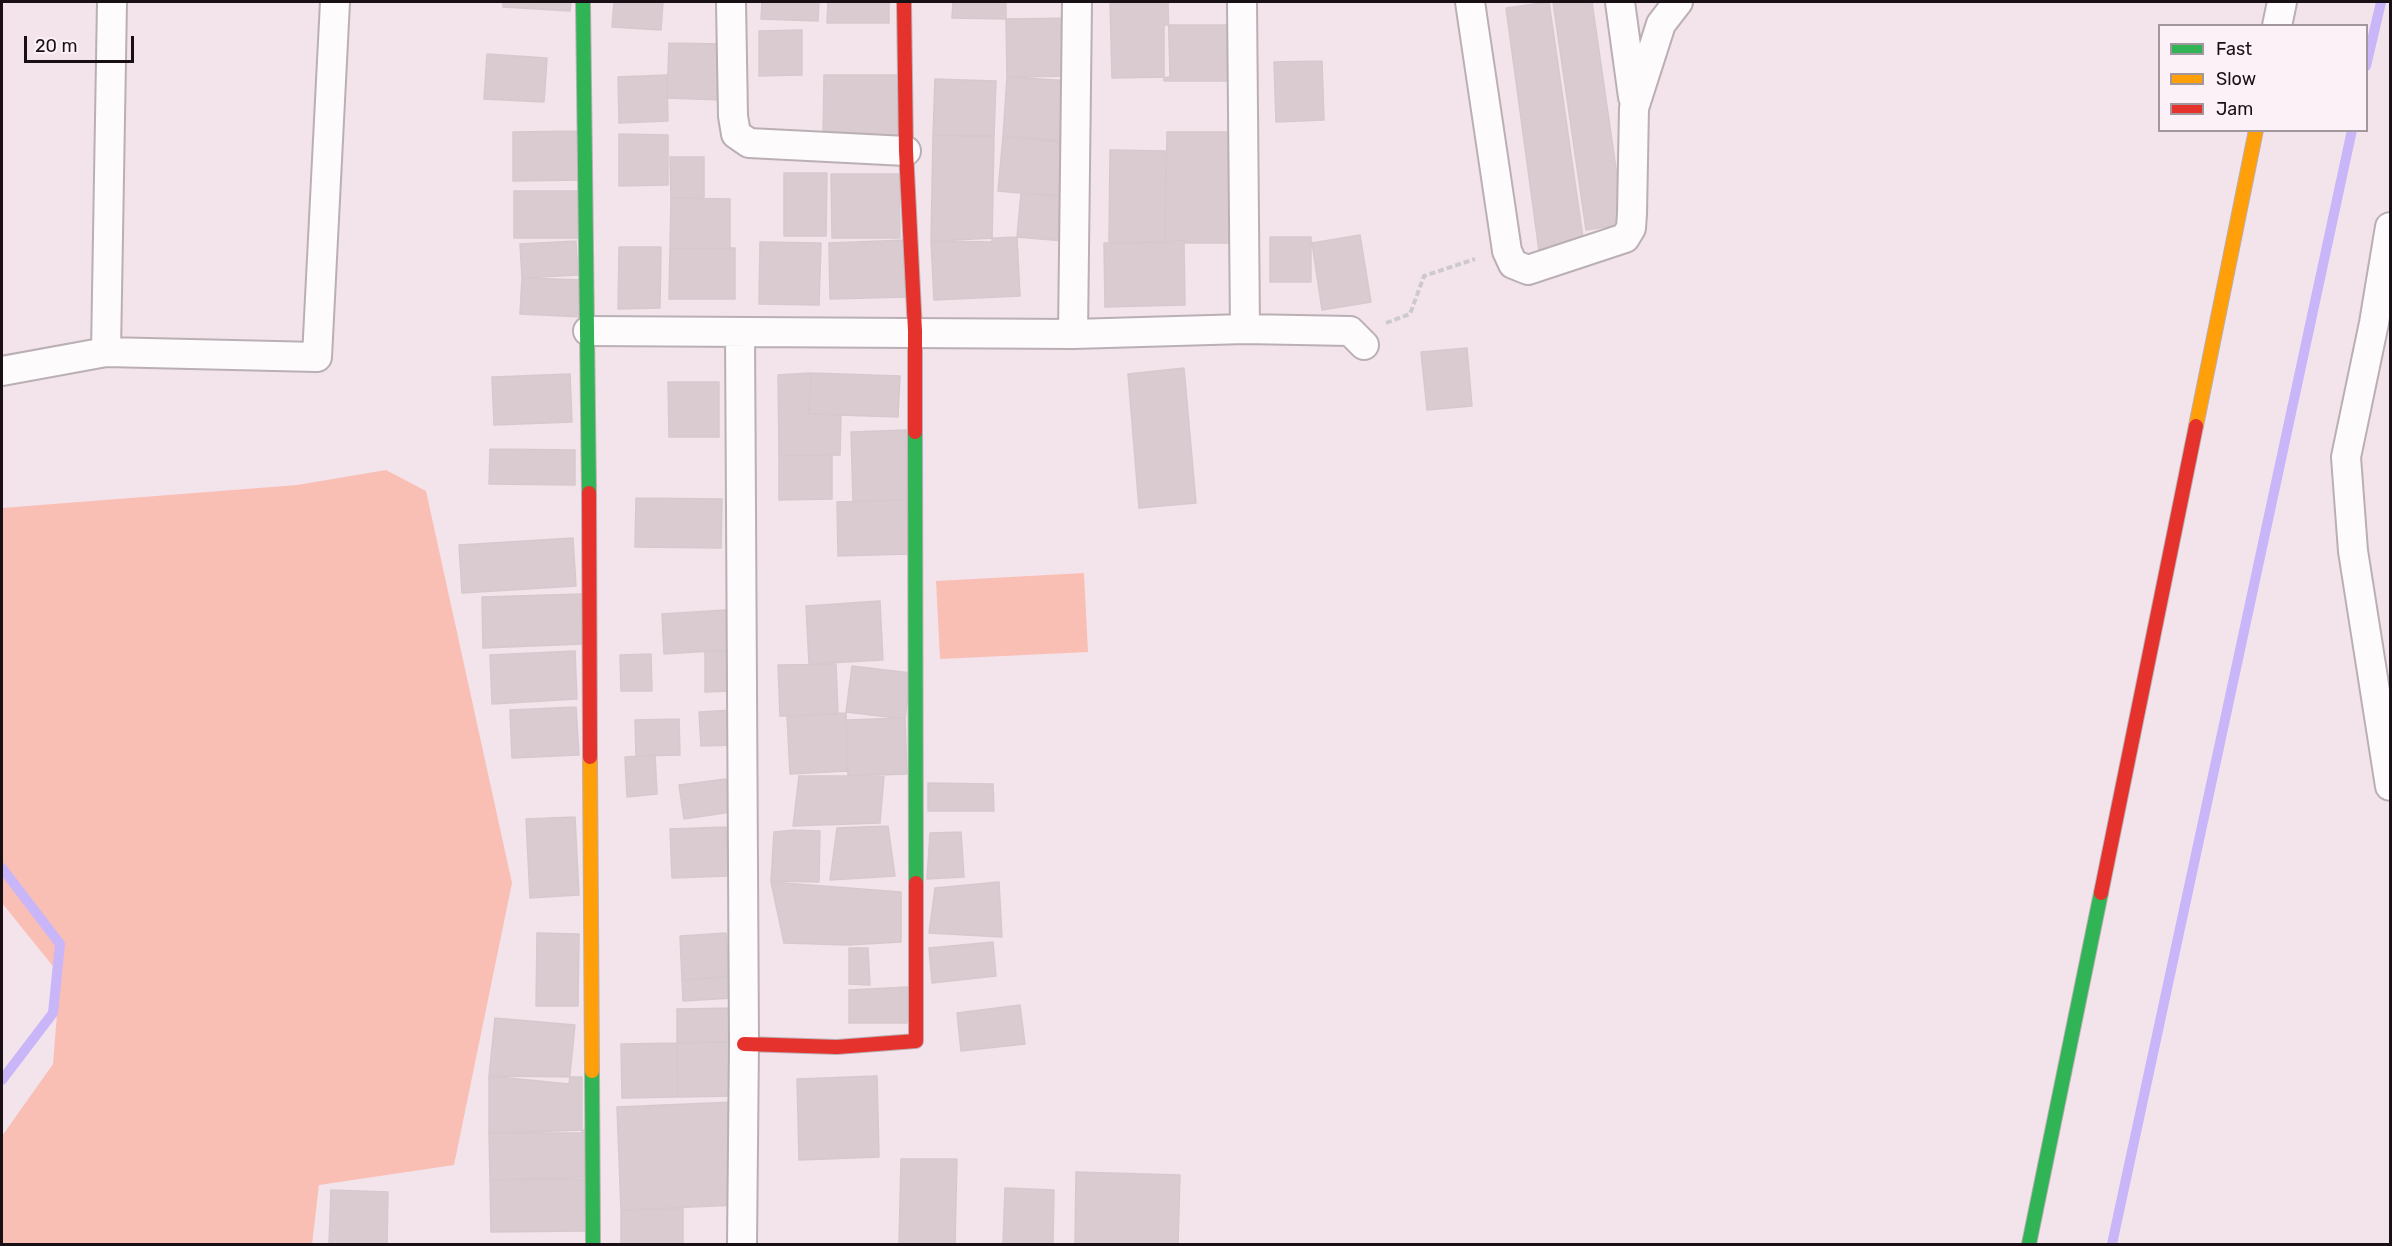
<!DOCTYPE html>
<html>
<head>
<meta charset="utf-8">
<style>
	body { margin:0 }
	#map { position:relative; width:2392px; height:1246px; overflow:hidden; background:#f3e4ec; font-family:Rubik,sans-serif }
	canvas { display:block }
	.frame { position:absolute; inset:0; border:3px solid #191015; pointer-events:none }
	.legend { position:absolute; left:2158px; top:24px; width:210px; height:108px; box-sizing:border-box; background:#fcf1f6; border:2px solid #a1979c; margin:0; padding:8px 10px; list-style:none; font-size:18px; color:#191015 }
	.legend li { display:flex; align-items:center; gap:12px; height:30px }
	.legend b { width:30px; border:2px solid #a1979c }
	.scale { position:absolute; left:24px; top:36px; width:110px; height:27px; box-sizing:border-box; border:3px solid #191015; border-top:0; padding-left:8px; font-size:18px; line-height:21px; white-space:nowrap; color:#191015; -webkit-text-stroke:4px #fcf1f6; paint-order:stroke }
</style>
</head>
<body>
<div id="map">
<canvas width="2392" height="1246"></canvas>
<div class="frame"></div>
<ul class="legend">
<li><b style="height:8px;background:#30b455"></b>Fast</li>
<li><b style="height:8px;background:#ff9f0a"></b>Slow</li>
<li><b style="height:8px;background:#e5322d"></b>Jam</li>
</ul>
<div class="scale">20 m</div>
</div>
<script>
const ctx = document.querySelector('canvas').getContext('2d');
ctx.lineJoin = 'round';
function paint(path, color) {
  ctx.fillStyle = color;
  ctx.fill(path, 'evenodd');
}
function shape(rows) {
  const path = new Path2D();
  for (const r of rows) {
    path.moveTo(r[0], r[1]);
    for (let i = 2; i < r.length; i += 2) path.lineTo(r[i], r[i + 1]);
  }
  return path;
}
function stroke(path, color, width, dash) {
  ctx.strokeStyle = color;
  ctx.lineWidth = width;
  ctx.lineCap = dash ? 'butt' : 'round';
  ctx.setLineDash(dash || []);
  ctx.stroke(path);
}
paint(shape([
	[386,470,426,491,512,883,454,1165,319,1185,312,1244,2,1244,2,1136,53,1064,60,975,2,903,2,508,297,485],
	[1084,573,1088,652,940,659,936,581]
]), '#f9bfb5');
stroke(shape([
	[2366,66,2381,2],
	[2,868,60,944,53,1013,2,1080],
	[2112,1244,2352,130]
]), '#c9b6f8', 10);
const building = shape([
	[503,2,571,2,570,11,503,7,503,2],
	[614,2,663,2,661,30,612,27,614,2],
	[762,2,819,2,818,21,761,19,762,2],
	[828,2,889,2,889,23,827,23,828,2],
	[953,2,1006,2,1006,19,952,18,953,2],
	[1110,2,1168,2,1170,77,1112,78,1110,2],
	[1549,2,1584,244,1539,251,1506,8,1549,2],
	[1553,2,1592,2,1624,224,1586,230,1553,2],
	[1077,18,1076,76,1007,77,1006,19,1077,18],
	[1164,25,1231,25,1231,81,1164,81,1164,25],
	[802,30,802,75,759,76,759,31,802,30],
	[669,43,724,44,723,100,667,98,669,43],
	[487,54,547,58,544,102,484,99,487,54],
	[1322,61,1324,120,1276,122,1274,62,1322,61],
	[667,75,668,121,619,123,618,77,667,75],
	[824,75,898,75,898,142,823,141,824,75],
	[1007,77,1073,81,1069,141,1003,136,1007,77],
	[935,79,996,81,994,137,933,135,935,79],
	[581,131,582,180,513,181,513,132,581,131],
	[1167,132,1235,132,1234,243,1165,243,1167,132],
	[619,134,668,135,668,185,619,186,619,134],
	[933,135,994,136,992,242,931,241,933,135],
	[1003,136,1069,143,1064,197,998,191,1003,136],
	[1110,150,1166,151,1165,243,1109,243,1110,150],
	[670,157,704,157,704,198,671,198,670,157],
	[784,173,827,173,826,236,784,236,784,173],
	[831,174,899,174,900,238,832,238,831,174],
	[514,191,580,191,579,238,514,238,514,191],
	[1021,193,1067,196,1064,241,1017,237,1021,193],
	[671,198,730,199,730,249,670,248,671,198],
	[1360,235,1371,302,1322,310,1312,243,1360,235],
	[1017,237,1020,296,934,300,931,241,1017,237],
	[1270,237,1311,237,1311,282,1270,282,1270,237],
	[906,240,907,297,830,299,829,243,906,240],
	[576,241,578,275,522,278,520,244,576,241],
	[1184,241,1185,305,1105,307,1104,243,1184,241],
	[760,242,821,243,819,305,759,304,760,242],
	[619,247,661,247,660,308,618,309,619,247],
	[670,248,735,248,735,299,669,299,670,248],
	[522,278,584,280,582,317,520,314,522,278],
	[1467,348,1472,406,1427,410,1421,352,1467,348],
	[1184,368,1196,503,1139,508,1128,374,1184,368],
	[811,373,900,376,898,417,809,414,811,373],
	[811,373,809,414,841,414,840,455,779,456,778,375,811,373],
	[570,374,572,422,494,425,492,377,570,374],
	[668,382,719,382,719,437,669,437,668,382],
	[906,430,907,500,853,501,851,432,906,430],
	[490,449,575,450,575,485,489,484,490,449],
	[832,455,832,499,779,500,779,456,832,455],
	[636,498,722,499,721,548,635,547,636,498],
	[907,500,908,554,838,556,837,502,907,500],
	[573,538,576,586,462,593,459,545,573,538],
	[582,594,583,644,483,648,482,597,582,594],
	[880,601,883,660,809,664,806,606,880,601],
	[726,610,728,650,664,654,662,614,726,610],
	[575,651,577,699,492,704,490,655,575,651],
	[705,651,732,652,731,691,705,692,705,651],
	[651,654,652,691,621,691,620,655,651,654],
	[836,664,838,714,780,716,778,665,836,664],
	[852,666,911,673,905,719,846,712,852,666],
	[576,707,579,755,512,758,510,710,576,707],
	[734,710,736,745,701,746,699,712,734,710],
	[846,713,848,771,790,774,787,716,846,713],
	[905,718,907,774,848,776,846,720,905,718],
	[679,719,680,755,636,756,635,720,679,719],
	[655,755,657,794,627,797,625,757,655,755],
	[799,776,884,776,880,823,793,826,799,776],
	[726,779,731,812,684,819,679,785,726,779],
	[928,783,993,784,994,811,928,811,928,783],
	[575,817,579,895,530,898,526,819,575,817],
	[888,826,895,876,830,880,837,828,888,826],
	[726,827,728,876,672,878,670,829,726,827],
	[795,830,820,831,819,882,771,881,774,832,795,830],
	[961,832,964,877,927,879,930,833,961,832],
	[771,882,901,892,901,942,848,945,784,943,771,882],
	[999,882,1002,937,929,933,935,888,999,882],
	[537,933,579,934,578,1006,536,1006,537,933],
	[726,933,729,976,682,980,680,936,726,933],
	[993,942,996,976,932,983,929,948,993,942],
	[849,948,868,948,870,985,849,984,849,948],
	[732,977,733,998,683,1001,682,980,732,977],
	[908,987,907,1023,849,1023,849,990,908,987],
	[1020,1005,1025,1044,961,1051,957,1013,1020,1005],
	[735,1008,736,1041,677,1043,677,1009,735,1008],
	[495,1018,575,1025,569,1084,489,1076,495,1018],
	[736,1042,737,1096,678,1097,677,1043,736,1042],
	[677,1043,678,1097,622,1098,621,1044,677,1043],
	[489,1076,582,1077,582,1133,489,1133,489,1076],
	[877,1076,879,1157,799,1160,797,1079,877,1076],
	[734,1102,738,1205,621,1210,617,1107,734,1102],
	[587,1130,588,1177,490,1180,489,1133,587,1130],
	[901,1159,957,1159,955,1244,899,1244,901,1159],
	[1076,1172,1180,1175,1178,1244,1075,1244,1076,1172],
	[586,1179,586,1231,491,1232,490,1180,586,1179],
	[1005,1188,1054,1190,1053,1244,1003,1244,1005,1188],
	[331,1190,388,1192,387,1244,329,1244,331,1190],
	[683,1209,683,1244,621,1244,621,1210,683,1209]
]);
paint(building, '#d9cbd0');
stroke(building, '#d6c9cd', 1.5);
const street = shape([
	[731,2,733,116,736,134,749,143,906,151],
	[1242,2,1245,329],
	[1470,2,1507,251,1513,264,1528,270,1625,238,1631,228,1632,214,1634,108,1661,24,1678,2],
	[1620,2,1633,97],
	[2277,26,2282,2],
	[2390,227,2374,323,2346,457,2353,551,2390,786],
	[588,331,1073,334,1245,329,1350,331,1364,345],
	[740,333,744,1044,742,1244],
	[1073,334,1077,2],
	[106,352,112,2],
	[2,371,106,352,317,357,335,2]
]);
const fast = shape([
	[583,2,589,493],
	[915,432,916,883],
	[592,1071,593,1244],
	[2029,1244,2101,893]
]);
const slow = shape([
	[2196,426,2256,130],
	[590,757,592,1071]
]);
const jam = shape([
	[904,2,906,151,915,331,915,432],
	[589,493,590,757],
	[2101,893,2196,426],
	[744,1044,837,1047,916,1041,916,883]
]);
stroke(street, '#baafb4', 32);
stroke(fast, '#baafb4', 16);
stroke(slow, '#baafb4', 16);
stroke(jam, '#baafb4', 16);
stroke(shape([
	[1386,323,1410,314,1424,276,1475,259]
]), '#cecacc', 4, [6, 3]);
stroke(street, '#fdfbfc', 28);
stroke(fast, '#30b455', 14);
stroke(slow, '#ff9f0a', 14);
stroke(jam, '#e5322d', 14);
</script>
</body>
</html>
